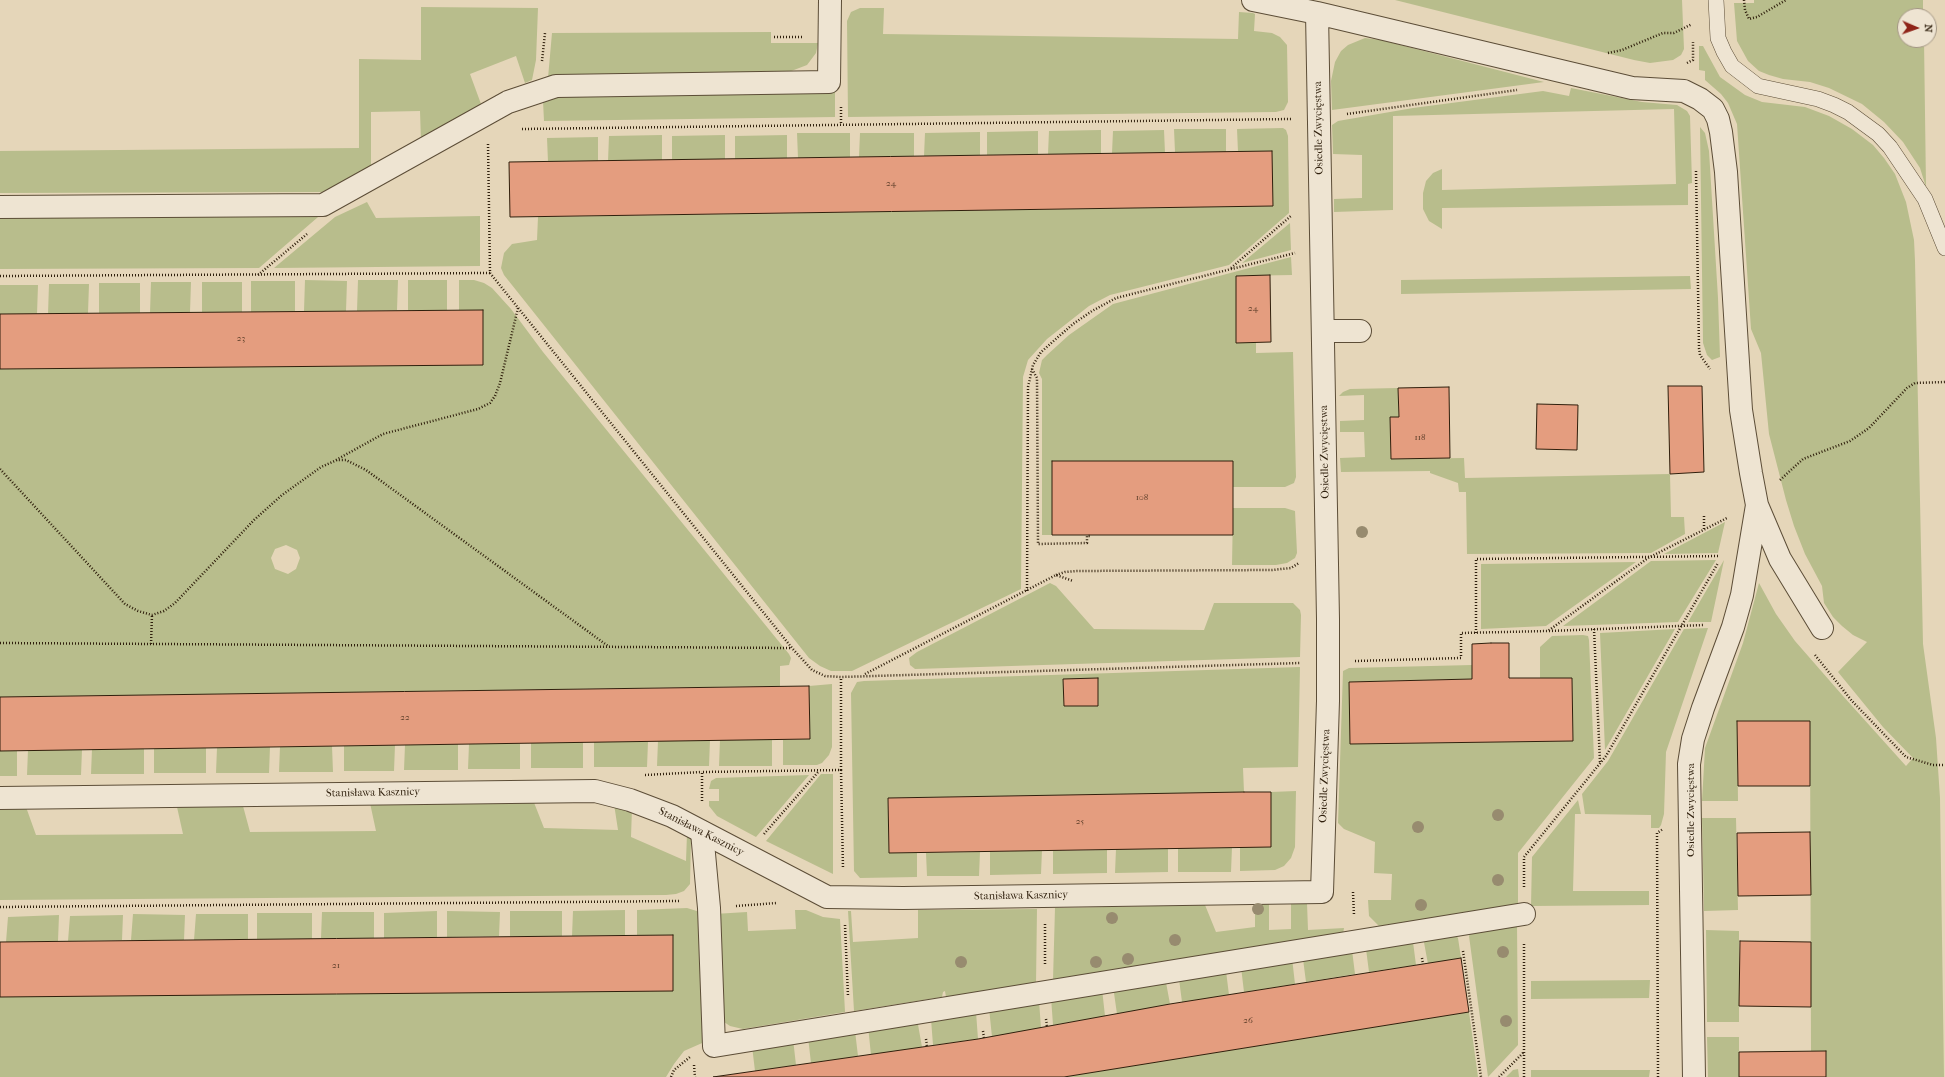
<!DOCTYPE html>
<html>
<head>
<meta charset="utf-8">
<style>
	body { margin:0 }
	#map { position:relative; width:1945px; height:1077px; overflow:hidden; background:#e5d6b9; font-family:"IM FELL French Canon",serif }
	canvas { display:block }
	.north { position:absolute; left:1897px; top:8px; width:40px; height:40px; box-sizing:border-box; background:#eee4d2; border:1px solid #a29583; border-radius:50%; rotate:92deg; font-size:11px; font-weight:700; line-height:16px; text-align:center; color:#2f1f0c }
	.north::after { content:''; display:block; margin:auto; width:14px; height:18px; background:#8f2418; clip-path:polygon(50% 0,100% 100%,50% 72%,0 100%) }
</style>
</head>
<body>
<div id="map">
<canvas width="1945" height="1077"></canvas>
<div class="north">N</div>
</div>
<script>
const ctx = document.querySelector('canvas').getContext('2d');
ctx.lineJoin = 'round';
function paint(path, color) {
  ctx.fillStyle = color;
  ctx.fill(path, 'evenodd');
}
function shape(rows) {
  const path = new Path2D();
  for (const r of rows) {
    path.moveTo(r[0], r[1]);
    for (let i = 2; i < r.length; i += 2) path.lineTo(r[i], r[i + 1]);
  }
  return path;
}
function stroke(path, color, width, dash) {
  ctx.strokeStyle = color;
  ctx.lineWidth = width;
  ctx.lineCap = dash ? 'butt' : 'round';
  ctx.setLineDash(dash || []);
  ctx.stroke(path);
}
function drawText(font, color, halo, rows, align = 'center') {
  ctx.font = font + ' "IM FELL French Canon",serif';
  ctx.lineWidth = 3;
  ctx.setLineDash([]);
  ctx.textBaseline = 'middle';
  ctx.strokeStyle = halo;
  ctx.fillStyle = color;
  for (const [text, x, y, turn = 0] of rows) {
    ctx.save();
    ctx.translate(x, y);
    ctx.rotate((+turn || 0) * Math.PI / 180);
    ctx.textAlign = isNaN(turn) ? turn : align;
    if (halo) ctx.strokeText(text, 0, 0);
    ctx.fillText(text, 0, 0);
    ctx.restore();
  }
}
paint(shape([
	[1395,0,1682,0,1684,49,1681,55,1673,60,1650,63,1634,60],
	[1754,0,1923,0,1923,16,1905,16,1905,40,1924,40,1926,187,1920,168,1903,142,1884,122,1862,104,1829,88,1810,82,1783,79,1769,75,1759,71,1748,61,1737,41,1734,3,1754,3],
	[421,7,538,8,536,60,532,80,525,83,516,56,470,74,481,104,421,141,420,111,371,112,371,170,322,192,0,193,0,151,359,148,359,59,421,60],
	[860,8,884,8,883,34,1238,39,1239,12,1253,13,1255,14,1254,31,1272,33,1280,37,1287,45,1288,102,1284,110,1276,112,848,117,847,21,851,12],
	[771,32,771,43,818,43,816,53,807,65,786,73,583,74,548,78,552,33],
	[1365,38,1381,40,1544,82,1332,110,1331,81,1335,62,1341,51,1348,45],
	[1699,46,1703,46,1720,77,1745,95,1762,102,1805,107,1829,116,1852,129,1873,145,1884,158,1895,174,1906,202,1914,240,1915,261,1923,644,1936,738,1940,798,1944,1077,1826,1077,1826,1051,1811,1051,1810,721,1737,721,1738,801,1702,801,1705,748,1743,643,1759,583,1776,614,1795,641,1843,696,1906,766,1913,758,1883,727,1838,672,1867,642,1853,635,1842,626,1833,617,1824,603,1822,586,1805,554,1794,526,1786,500,1769,434,1761,353,1751,329,1737,124,1728,103,1721,94,1705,80,1705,71,1699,70],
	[1571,88,1642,102,1677,105,1687,111,1690,116,1692,183,1688,184,1688,205,1442,208,1442,229,1429,221,1423,209,1423,193,1426,181,1433,173,1442,169,1442,190,1676,184,1674,109,1393,116,1393,210,1334,212,1334,199,1362,198,1362,155,1333,154,1332,125,1338,121,1413,108,1543,91,1569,96],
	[835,91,835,117,544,121,543,101,558,96],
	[1700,127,1705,133,1709,151,1718,298,1720,357,1712,360,1707,355,1703,343],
	[1283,128,1286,130,1288,136,1289,213,1229,265,1110,295,1089,306,1047,339,1028,360,1023,377,1021,589,852,671,831,671,820,666,809,658,504,275,501,268,504,253,512,244,537,240,538,217,1272,206,1238,152,1237,129],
	[1174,129,1226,129,1226,152,1175,152],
	[1101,130,1101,154,1048,154,1049,131],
	[1164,130,1165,153,1112,153,1113,131],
	[1038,131,1038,154,987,155,987,132],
	[980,132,980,155,924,156,925,133],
	[797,133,850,133,850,157,798,158],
	[860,133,914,133,914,156,859,157],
	[662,135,662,160,608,161,609,136],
	[725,135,725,159,672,160,672,136],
	[787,135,787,158,735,159,735,136],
	[598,137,598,161,548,162,547,138],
	[367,202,376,218,480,216,480,266,274,268,335,217],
	[325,211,259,268,0,269,0,213],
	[1290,223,1291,250,1242,263],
	[1291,257,1292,275,1236,276,1236,342,1256,342,1256,353,1293,352,1296,477,1294,483,1285,487,1233,487,1232,461,1052,461,1052,535,1042,535,1042,379,1039,373,1042,360,1047,355,1069,335,1113,304],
	[1690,276,1691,289,1401,294,1401,280],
	[305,280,347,281,346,311,304,311],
	[358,280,398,280,397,310,357,311],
	[408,280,447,280,447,310,408,310],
	[459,280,474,280,484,283,492,288,511,309,543,352,789,654,791,658,789,665,780,666,780,686,0,697,0,369,483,365,483,310,459,310],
	[286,545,297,550,300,558,296,569,288,574,275,569,271,558,275,549],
	[251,281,295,281,295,311,251,312],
	[151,282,191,282,190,312,150,313],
	[202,282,242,282,242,312,202,312],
	[99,283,140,283,140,313,99,313],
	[49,284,89,284,88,313,48,314],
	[0,285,38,285,37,314,0,314],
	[1398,388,1399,417,1390,418,1391,459,1464,458,1465,478,1670,474,1671,517,1684,517,1685,534,1651,553,1467,554,1466,492,1459,492,1458,483,1430,473,1430,471,1341,472,1340,458,1365,457,1364,432,1340,432,1340,421,1364,420,1364,395,1339,396,1343,392,1350,389],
	[1233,508,1285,508,1295,511,1297,553,1295,558,1287,563,1276,565,1232,565],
	[1725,522,1718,553,1664,554],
	[1716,560,1678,622,1563,626,1651,561],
	[1724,560,1711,622,1688,622],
	[1636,562,1546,626,1481,629,1481,564],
	[1050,583,1056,586,1094,629,1204,630,1214,603,1293,603,1300,610,1301,615,1300,657,915,669,910,665,909,658,917,652],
	[1708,628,1666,752,1664,814,1661,825,1659,828,1651,828,1651,815,1585,814,1582,794,1608,761,1684,629],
	[1675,629,1605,750,1600,633],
	[1583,635,1588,636,1589,640,1594,758,1518,853,1518,906,1379,926,1369,916,1368,900,1391,900,1392,874,1374,873,1375,842,1344,829,1338,823,1343,671,1349,668,1472,665,1472,679,1350,682,1351,744,1573,741,1572,678,1540,678,1540,647,1552,636],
	[1300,667,1298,767,1243,768,1244,792,888,798,889,853,917,853,917,877,860,878,854,871,851,693,857,682,864,681],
	[832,684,832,747,829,755,822,763,817,765,783,765,783,740,810,739,809,686],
	[772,739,772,766,719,766,720,740],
	[710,740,709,766,657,766,658,741],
	[583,742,583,768,531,768,531,743],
	[594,742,648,742,647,767,594,767],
	[520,743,520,769,468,769,469,744],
	[458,744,458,770,404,770,405,745],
	[395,745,394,771,344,771,344,746],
	[332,746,333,772,279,772,280,747],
	[270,747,269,773,216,773,217,748],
	[144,748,144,774,91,774,92,749],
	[206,748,206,773,154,773,154,749],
	[28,750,82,750,81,775,27,775],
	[0,751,17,751,17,776,0,776],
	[821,774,833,774,833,874,766,841],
	[809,775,756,837,717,816,709,806,709,801,719,801,719,789,709,789,711,781,716,778],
	[1296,791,1295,847,1291,858,1284,866,1275,870,1240,871,1240,847,1271,846,1271,792],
	[533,800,544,828,618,830,614,804,632,808,631,837,686,861,687,834,691,838,690,884,684,891,676,894,666,895,0,900,0,807,26,807,36,835,183,834,177,807,243,806,250,832,376,831,370,803],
	[1578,800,1581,814,1575,814,1573,891,1649,891,1649,905,1531,906,1532,857],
	[1702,818,1736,818,1738,910,1704,911],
	[1232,847,1231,872,1178,872,1178,848],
	[1168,848,1168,872,1115,873,1116,849],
	[1042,850,1041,874,990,875,990,852],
	[1107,850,1107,873,1053,874,1053,851],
	[980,852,979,876,927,876,926,853],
	[1255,903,1269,903,1269,930,1291,929,1291,903,1307,903,1308,930,1344,928,1343,934,1053,980,1055,908,1205,905,1216,932,1255,927],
	[687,908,700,912,709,1040,684,1051,674,1064,666,1077,0,1077,0,996,673,936,637,935,637,910],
	[1037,909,1036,984,946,997,945,991,943,992,942,997,854,1011,848,911,851,911,853,942,918,938,918,910],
	[625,910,625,935,572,936,573,911],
	[795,910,806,910,823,917,840,919,845,1012,743,1029,730,1026,724,1022,714,914,747,912,748,931,796,929],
	[437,911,437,937,384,938,384,913],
	[447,911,500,912,499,936,447,937],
	[510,911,562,911,562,936,510,936],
	[322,912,374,912,374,938,321,938],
	[257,913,312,913,312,939,257,939],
	[133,914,185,915,184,940,131,940],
	[196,914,248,914,248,939,194,940],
	[59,915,58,941,6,942,8,917],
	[123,915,122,940,68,941,70,916],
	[1517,923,1518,1045,1488,1077,1469,936,1470,934],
	[1706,930,1739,931,1739,1022,1707,1022],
	[1454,934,1458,938,1461,958,1428,964,1423,937],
	[1413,942,1416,965,1369,972,1366,949],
	[1352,950,1355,974,1306,982,1303,959],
	[1292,958,1295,984,1244,992,1241,967],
	[1226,971,1229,995,1182,1002,1179,979],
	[1165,977,1170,1004,1117,1014,1113,986],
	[1650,980,1649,998,1531,999,1531,981],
	[1102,989,1105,1016,1053,1025,1051,997],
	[1039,1001,1041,1028,992,1037,989,1008],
	[976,1012,978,1039,933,1045,931,1019],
	[1469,1012,1478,1077,1064,1077],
	[917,1019,922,1047,871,1055,868,1026],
	[855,1031,858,1056,811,1063,808,1037],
	[1707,1037,1739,1037,1739,1077,1708,1077],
	[793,1039,796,1065,755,1071,752,1046],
	[1518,1069,1519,1077,1506,1077,1513,1070],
	[1531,1070,1650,1070,1649,1077,1531,1077]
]), '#b8bd8c');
const building = shape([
	[1272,151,1273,206,510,217,509,162,1272,151],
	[1270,275,1271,342,1236,343,1236,276,1270,275],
	[483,310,483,365,0,369,0,314,483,310],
	[1668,386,1702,386,1704,472,1670,474,1668,386],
	[1449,387,1450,458,1391,459,1390,417,1399,417,1398,388,1449,387],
	[1537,404,1578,405,1577,450,1536,449,1537,404],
	[1052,461,1233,461,1233,535,1052,535,1052,461],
	[1491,643,1509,643,1509,678,1572,678,1573,741,1350,744,1349,682,1472,679,1472,644,1491,643],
	[1098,678,1098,706,1064,706,1063,679,1098,678],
	[809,686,810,739,0,751,0,697,809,686],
	[1737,721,1810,721,1810,786,1738,786,1737,721],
	[1244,792,1271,792,1271,847,889,853,888,798,1244,792],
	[1810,832,1811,895,1738,896,1737,833,1810,832],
	[673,935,673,991,0,997,0,942,673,935],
	[1740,941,1811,942,1811,1007,1739,1006,1740,941],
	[1461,958,1469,1012,1064,1077,713,1077,978,1039,1170,1004,1461,958],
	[1826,1051,1826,1077,1739,1077,1739,1052,1826,1051]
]);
paint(building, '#e49d7f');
stroke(building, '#2f1f0c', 1);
const service = shape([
	[1716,0,1718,38,1724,52,1732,66,1758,86,1818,99,1834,105,1848,112,1878,134,1890,147,1925,199,1945,248]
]);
const pedestrian = shape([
	[702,832,709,908,714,1046,1524,914]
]);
const minor = shape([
	[1253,0,1317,13,1632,88,1684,91,1700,99,1713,109,1718,119,1721,132,1726,172,1741,410,1751,473,1757,505,1780,559,1822,628],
	[0,207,323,205,508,102,556,86,829,82,830,0],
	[1323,331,1360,331],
	[0,798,595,791,630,800,672,816,827,897,903,898,1322,892,1328,701,1328,619,1317,13],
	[1694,1077,1689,764,1693,739,1703,708,1733,627,1742,595,1757,505]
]);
stroke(service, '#5c4d37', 16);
stroke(pedestrian, '#5c4d37', 24);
stroke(minor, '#5c4d37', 24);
stroke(shape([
	[1744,0,1745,10,1749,19,1757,17,1786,0],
	[774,37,803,37],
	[1608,53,1622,50,1663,33,1674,33,1692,24],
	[542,61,545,33],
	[1687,63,1693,60,1693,42],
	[841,107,841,124],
	[1347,114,1517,90],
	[522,129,1291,119],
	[488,144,490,273,792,648,812,670,825,676,841,677,1300,663],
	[1696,171,1699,348,1700,355,1710,369],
	[1231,268,1292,215],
	[258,275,307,234],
	[0,276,490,273],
	[1032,369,1037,378,1038,544,1087,543,1087,536,1090,536],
	[336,460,383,434,478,409,490,403,495,396,500,383,518,308],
	[0,469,125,604,138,611,152,615,164,611,175,603,254,520,282,495,321,467,337,460,346,460,366,470,608,646],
	[1780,480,1803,459,1850,441,1869,428,1907,388,1915,383,1945,382],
	[1704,516,1704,529],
	[1056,575,1065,572,1077,571,1272,570,1291,568,1299,563],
	[1027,591,1028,387,1033,365,1041,352,1073,324,1092,311,1116,298,1295,253],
	[1594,629,1600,762],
	[1549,631,1704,625],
	[1476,633,1476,559,1720,556],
	[0,643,791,648],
	[151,644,152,615],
	[1815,655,1852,701,1906,757,1933,765,1945,765],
	[1355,661,1461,658,1461,633,1548,631,1648,558,1727,518],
	[865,674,1056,575,1073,581],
	[841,770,843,869],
	[645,775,702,772],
	[702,801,702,772,841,770,841,677],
	[764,834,819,771],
	[1524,887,1524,857,1606,756,1718,563],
	[1353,892,1354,915],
	[736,906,777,903],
	[0,907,681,901],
	[845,925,848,996],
	[1463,951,1481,1077],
	[1422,958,1423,964],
	[1045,964,1045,923],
	[1046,1019,1047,1027],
	[983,1031,984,1038],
	[926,1039,927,1047],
	[694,1065,695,1077],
	[671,1077,674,1070,690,1057],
	[1499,1077,1524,1052],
	[1524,1077,1524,942],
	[1658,1077,1657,833,1663,829]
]), '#2f1f0c', 2.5, [1, 2]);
stroke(service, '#eee4d2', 15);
stroke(pedestrian, '#eee4d2', 22);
stroke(minor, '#eee4d2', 22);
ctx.fillStyle = '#978b6f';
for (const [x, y] of [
	[1362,532],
	[1498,815],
	[1418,827],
	[1498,880],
	[1421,905],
	[1258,909],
	[1112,918],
	[1175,940],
	[1503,952],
	[1128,959],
	[961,962],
	[1096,962],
	[1506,1021]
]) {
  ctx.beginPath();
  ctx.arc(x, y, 6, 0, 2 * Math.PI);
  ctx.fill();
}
drawText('9px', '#5c3e29', null, [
	["24",891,184],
	["24",1253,309],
	["23",241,339],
	["118",1420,438],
	["108",1142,498],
	["22",405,718],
	["25",1080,822],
	["21",336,966],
	["26",1248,1021]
]);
drawText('11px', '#2f1f0c', '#eee4d2', [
	["Osiedle Zwycięstwa",1319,128,-91],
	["Osiedle Zwycięstwa",1325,452,-91],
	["Osiedle Zwycięstwa",1325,776,-88],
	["Stanisława Kasznicy",373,793,-1],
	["Osiedle Zwycięstwa",1691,810,-90],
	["Stanisława Kasznicy",701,832,27],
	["Stanisława Kasznicy",1021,896,-1]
]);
</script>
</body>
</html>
